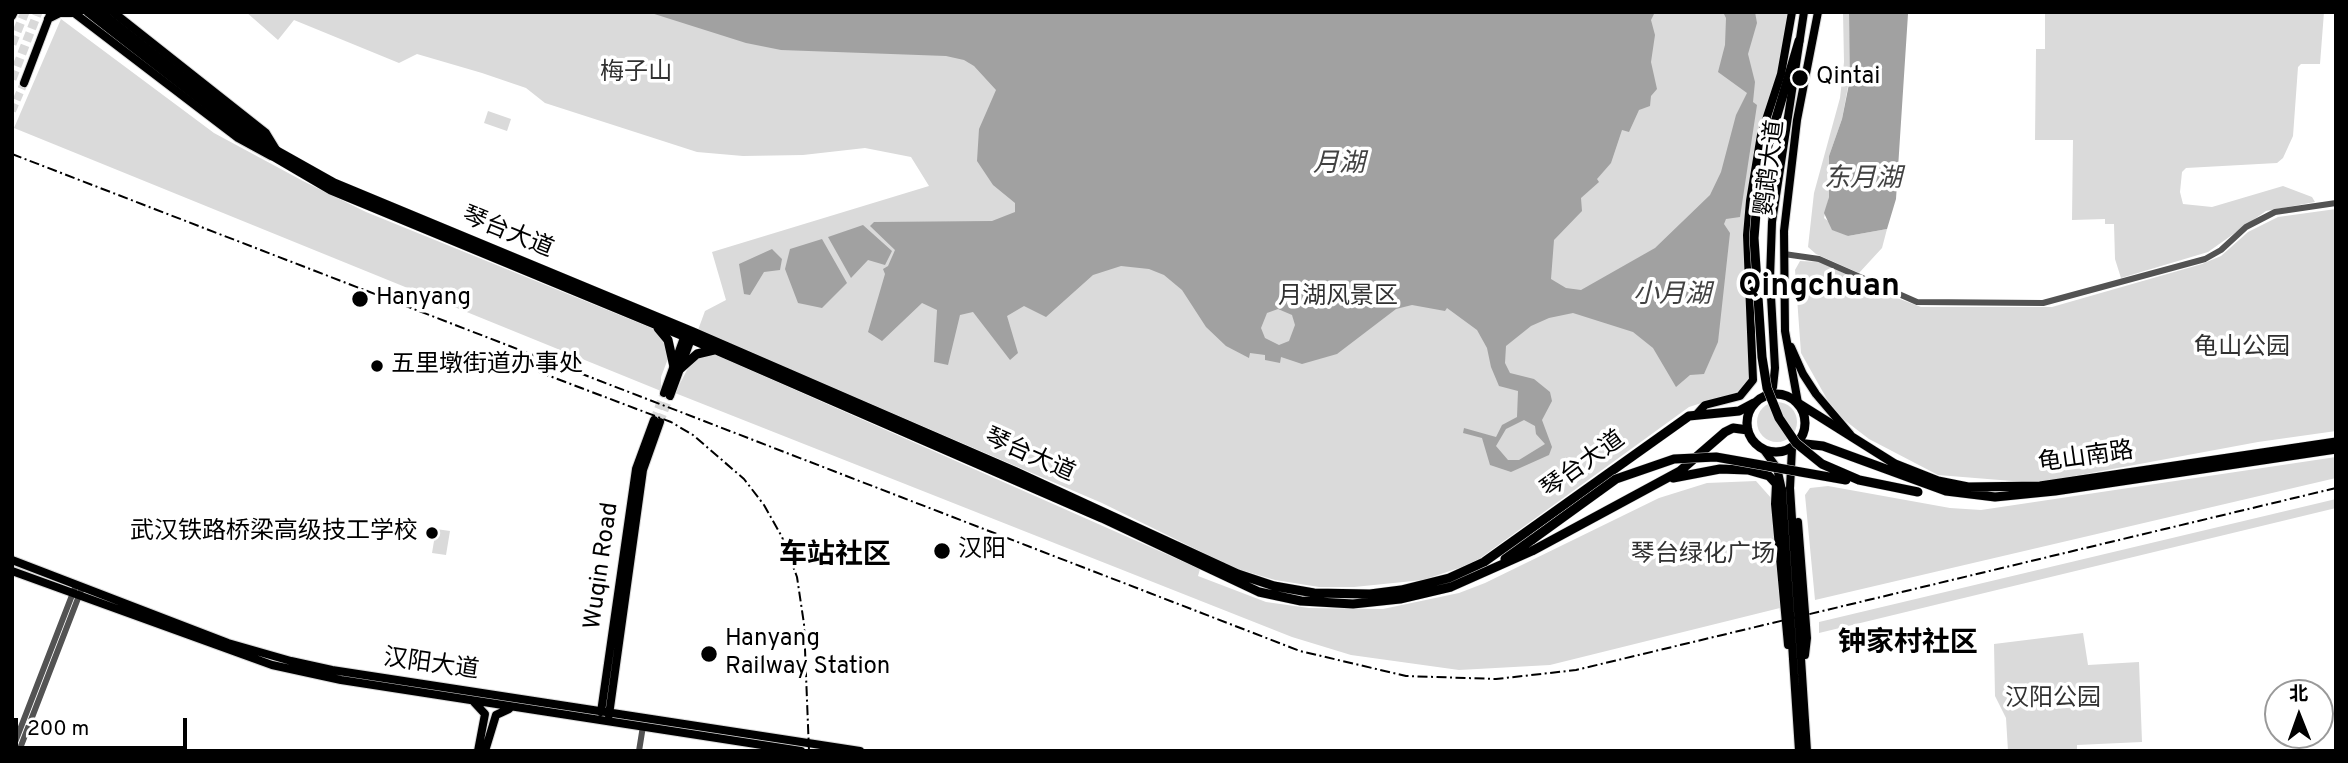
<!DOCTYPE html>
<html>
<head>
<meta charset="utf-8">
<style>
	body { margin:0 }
	#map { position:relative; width:2348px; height:763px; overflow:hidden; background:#fff; font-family:Overpass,"Noto Sans SC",sans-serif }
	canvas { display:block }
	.frame { position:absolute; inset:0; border:14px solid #000; pointer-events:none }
	.north { position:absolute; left:2264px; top:679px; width:70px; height:70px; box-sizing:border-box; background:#fff; border:2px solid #999; border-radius:50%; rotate:359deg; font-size:19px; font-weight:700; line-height:28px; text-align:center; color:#000 }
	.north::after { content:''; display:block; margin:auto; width:24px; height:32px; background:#000; clip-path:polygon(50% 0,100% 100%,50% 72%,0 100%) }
	.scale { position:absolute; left:14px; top:718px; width:173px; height:32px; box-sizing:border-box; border:4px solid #000; border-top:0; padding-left:9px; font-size:21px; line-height:24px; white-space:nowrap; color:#000; -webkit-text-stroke:5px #fff; paint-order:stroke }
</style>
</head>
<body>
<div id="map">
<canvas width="2348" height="763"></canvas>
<div class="frame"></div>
<div class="north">北</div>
<div class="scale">200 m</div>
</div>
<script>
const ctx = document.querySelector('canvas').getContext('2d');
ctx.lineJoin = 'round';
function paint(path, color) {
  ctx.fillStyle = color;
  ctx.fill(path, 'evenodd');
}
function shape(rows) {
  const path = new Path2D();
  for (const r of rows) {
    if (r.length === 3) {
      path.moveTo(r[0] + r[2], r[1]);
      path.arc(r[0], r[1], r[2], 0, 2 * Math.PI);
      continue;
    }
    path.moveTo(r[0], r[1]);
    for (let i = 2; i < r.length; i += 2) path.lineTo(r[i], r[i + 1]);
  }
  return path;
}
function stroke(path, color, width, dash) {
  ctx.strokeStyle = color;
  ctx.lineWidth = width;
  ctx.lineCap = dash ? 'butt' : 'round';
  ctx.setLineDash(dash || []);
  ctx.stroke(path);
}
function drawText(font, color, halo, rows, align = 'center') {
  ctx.font = font + ' Overpass,"Noto Sans SC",sans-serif';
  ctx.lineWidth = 7;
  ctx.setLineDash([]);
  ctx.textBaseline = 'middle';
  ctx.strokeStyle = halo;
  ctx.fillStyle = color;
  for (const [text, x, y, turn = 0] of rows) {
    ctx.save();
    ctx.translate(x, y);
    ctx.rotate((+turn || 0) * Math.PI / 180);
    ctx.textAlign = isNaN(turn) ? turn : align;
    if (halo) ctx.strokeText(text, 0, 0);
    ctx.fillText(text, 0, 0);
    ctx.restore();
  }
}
paint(shape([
	[246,12,1789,12,1776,84,1757,140,1749,181,1745,230,1751,374,1748,384,1739,391,1689,407,1479,559,1462,567,1423,580,1354,587,1319,587,1275,580,1234,568,1102,503,698,330,705,311,726,300,712,252,929,186,911,157,865,148,803,155,743,156,697,152,545,103,526,88,482,73,417,54,399,63,294,20,278,40],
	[1843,12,1849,12,1851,70,1842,119,1829,156,1829,197,1824,218,1848,236,1887,229,1882,248,1859,273,1816,254,1808,247,1814,193,1840,98,1844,62],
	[2045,12,2324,12,2320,64,2301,64,2298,67,2293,136,2283,158,2277,163,2186,168,2182,172,2180,192,2183,204,2212,207,2283,186,2312,197,2315,202,2266,211,2208,252,2121,278,2115,259,2114,224,2105,224,2105,219,2072,220,2073,140,2035,140,2036,49,2045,49],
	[61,19,214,133,303,181,366,212,654,329,666,341,669,356,661,377,661,391,14,128],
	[488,111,511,119,507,131,484,123],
	[2336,209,2336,431,2258,442,2037,483,1938,475,1869,439,1843,419,1828,401,1801,353,1795,270,1800,261,1821,262,1884,293,1921,307,2052,307,2202,264,2221,256,2248,232,2278,217],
	[714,354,1200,569,1198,576,1266,602,1309,608,1383,609,1459,593,1485,583,1659,498,1707,483,1756,481,1772,499,1780,608,1550,665,1459,670,1351,655,1292,637,675,393,688,368,701,356],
	[1777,422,20],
	[2336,457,2336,478,1815,600,1805,495,1810,488,1828,486,1950,508,1981,510],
	[2336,499,2336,508,1819,633,1819,622],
	[436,529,450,531,446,555,432,553],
	[2083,633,2088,665,2139,662,2142,742,2077,745,2077,751,2008,751,2006,718,1995,696,1994,644]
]), '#dadada');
paint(shape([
	[648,12,1655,12,1651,20,1655,35,1651,62,1657,89,1651,96,1650,106,1639,110,1629,132,1622,130,1611,163,1597,179,1599,182,1581,198,1582,211,1554,240,1551,279,1566,288,1581,290,1655,248,1710,195,1721,172,1736,115,1747,93,1718,72,1725,45,1726,18,1723,12,1755,12,1757,23,1748,54,1755,82,1753,102,1757,105,1740,217,1726,219,1724,224,1730,233,1718,342,1704,374,1690,375,1676,387,1653,348,1633,332,1573,313,1549,318,1531,326,1506,346,1505,363,1510,373,1534,379,1550,392,1552,401,1542,420,1552,447,1549,455,1511,472,1490,465,1482,438,1463,433,1464,428,1496,437,1502,425,1517,417,1518,391,1499,386,1491,367,1487,348,1477,330,1447,308,1445,311,1412,305,1396,309,1337,354,1302,364,1281,357,1280,363,1265,360,1265,355,1250,353,1249,358,1226,346,1206,327,1182,290,1164,275,1149,269,1121,266,1093,275,1046,317,1024,306,1007,316,1018,353,1010,360,973,312,960,315,948,365,934,362,937,310,922,303,882,341,868,332,885,274,883,269,888,266,895,250,870,226,874,222,992,221,1015,212,1015,203,993,185,977,161,979,129,996,90,974,66,964,60,946,56,781,50,746,43],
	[1278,309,1292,315,1295,325,1289,341,1279,345,1265,338,1261,328,1267,313],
	[1524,420,1535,426,1536,434,1545,444,1519,460,1508,460,1496,446,1506,429],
	[1849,12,1908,14,1896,199,1887,229,1848,236,1832,230,1824,213,1829,197,1829,156,1842,119,1850,79],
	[863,225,892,251,885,265,868,260,851,278,828,237],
	[822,239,847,283,822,308,798,303,785,269,790,249],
	[772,249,782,259,780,270,764,272,750,295,744,294,739,264]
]), '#a1a1a1');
stroke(shape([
	[12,111,24,83],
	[654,420,664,393],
	[660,422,670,396]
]), '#d9d9d9', 8, [8, 4]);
stroke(shape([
	[12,44,25,12],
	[12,79,38,12]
]), '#d9d9d9', 9, [9, 4.5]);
const major = shape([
	[73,12,238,138,271,156],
	[113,12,266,133,277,151],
	[12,16,14,12],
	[48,19,60,13,74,13],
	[24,83,51,12],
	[1791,347,1803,374,1816,394,1850,434],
	[664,393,686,332],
	[1766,395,1773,387,1775,368,1770,278,1772,222,1804,12],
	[670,396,692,336],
	[1798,403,1785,331,1784,231,1797,120,1818,12],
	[1697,414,1705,405,1740,396,1753,380,1747,235,1750,201,1761,135,1781,74,1792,12],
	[1792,448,1790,488,1807,751],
	[1764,450,1777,468,1782,490,1799,751],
	[1776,484,1775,504,1788,645],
	[1798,522,1807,638,1805,655],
	[12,560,228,643,291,661,332,670,860,751],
	[12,571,272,665,341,680,801,751],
	[473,701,485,714,478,751],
	[601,712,636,469,654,420],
	[609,715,643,470,660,422],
	[485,751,496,715,509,709]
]);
const highway = shape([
	[88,12,273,156,331,190,691,339,1102,518,1259,592,1301,601,1353,604,1400,599,1451,587,1532,551,1680,471,1725,432,1733,428,1748,430],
	[100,12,277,151,334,183,693,332,1016,472,1238,574,1274,586,1314,593,1370,594,1401,590,1449,578,1484,562,1689,416,1739,411,1754,403],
	[1759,176,1799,41],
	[658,328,668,340,674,367],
	[680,369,697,354,714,350],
	[1776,423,29],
	[1798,403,1895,464,1938,481,1968,487,2040,486,2336,442],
	[1797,443,1823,446,1946,491,1995,497,2055,491,2336,449],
	[1673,478,1720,469,1748,470,1769,476,1782,490],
	[1505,559,1533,539]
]);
stroke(major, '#dbdbdb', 10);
stroke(highway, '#dbdbdb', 10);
stroke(shape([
	[1784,254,1819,259,1917,302,2043,303,2205,259,2221,250,2246,227,2275,212,2336,203],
	[12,750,76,585],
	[19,751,82,588],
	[639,751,643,726]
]), '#535353', 6);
stroke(major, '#000', 8);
stroke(highway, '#000', 9);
stroke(shape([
	[12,154,1300,651,1406,676,1496,679,1576,670,2336,488],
	[539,372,671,422,693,435,744,479,764,505,782,537,797,577,804,624,809,751]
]), '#000', 2, [10, 3.5, 2, 3.5]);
const highwayBridge = shape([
	[1759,176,1754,238,1762,357,1767,388,1779,418,1796,443,1822,464,1859,480,1918,492],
	[1533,539,1616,479,1674,459,1716,457,1846,480]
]);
stroke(highwayBridge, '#dbdbdb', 10, []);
stroke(highwayBridge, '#000', 9);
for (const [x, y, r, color] of [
	[1800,78,9,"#000"],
	[360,299,9,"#000"],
	[377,366,7,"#000"],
	[432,533,7,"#000"],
	[942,551,9,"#000"],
	[709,654,9,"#000"]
]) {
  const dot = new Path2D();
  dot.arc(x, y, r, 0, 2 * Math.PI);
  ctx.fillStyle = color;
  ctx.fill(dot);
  stroke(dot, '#fff', 2.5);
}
drawText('24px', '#313131', '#fff', [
	["梅子山",636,74],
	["月湖风景区",1338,298],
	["龟山公园",2242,349],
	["琴台绿化广场",1703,556],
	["汉阳公园",2053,700]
]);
drawText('24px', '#000', '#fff', [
	["Qintai",1816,78],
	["Hanyang",376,299],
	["五里墩街道办事处",391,366],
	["武汉铁路桥梁高级技工学校",418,533,"right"],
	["汉阳",958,551],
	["Hanyang",725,640],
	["Railway Station",725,668]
], 'left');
drawText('24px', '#000', '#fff', [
	["鹦鹉大道",1772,168,-83],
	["琴台大道",507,234,22],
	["琴台大道",1029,457,24],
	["龟山南路",2086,459,-8],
	["琴台大道",1584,466,-36],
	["Wuqin Road",603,566,-82],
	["汉阳大道",431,666,8]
]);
drawText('italic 26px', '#424242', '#fff', [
	["月湖",1339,166],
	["东月湖",1863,181],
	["小月湖",1672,297]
]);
drawText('bold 28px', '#000', '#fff', [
	["车站社区",835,557],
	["钟家村社区",1908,645]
]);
drawText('bold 32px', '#000', '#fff', [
	["Qingchuan",1819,289]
]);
</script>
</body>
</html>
